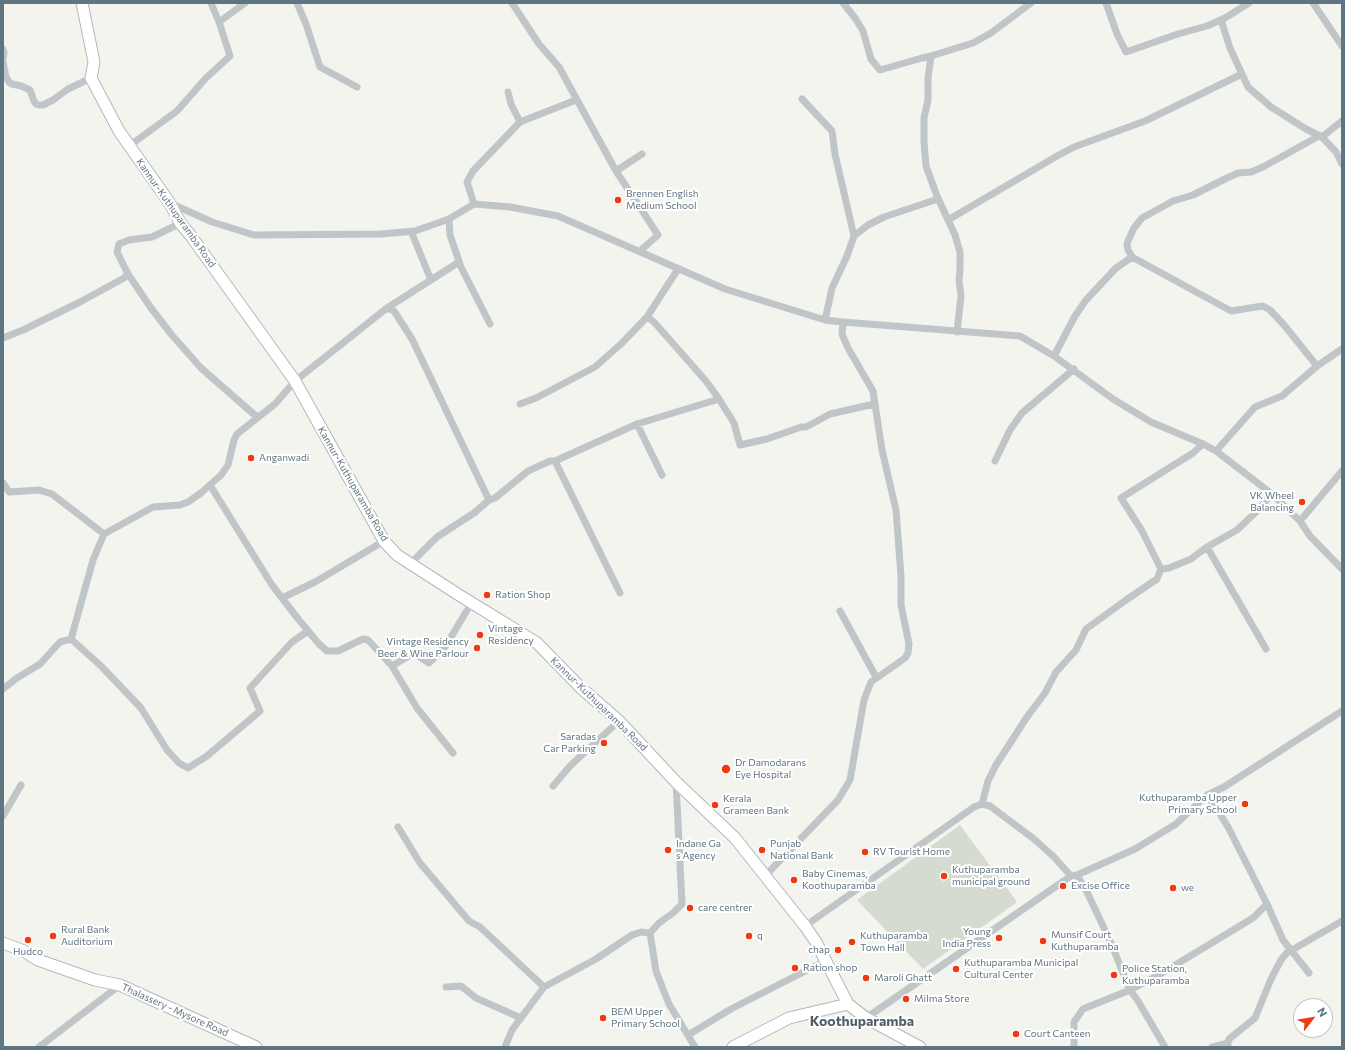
<!DOCTYPE html>
<html>
<head>
<meta charset="utf-8">
<style>
	body { margin:0 }
	#map { position:relative; width:1345px; height:1050px; overflow:hidden; background:#f4f4ef; font-family:Commissioner,sans-serif }
	canvas { display:block }
	.frame { position:absolute; inset:0; border:4px solid #607582; pointer-events:none }
	.north { position:absolute; left:1293px; top:998px; width:40px; height:40px; box-sizing:border-box; background:#fff; border:1px solid #bfc8cd; border-radius:50%; rotate:59deg; font-size:11px; font-weight:700; line-height:16px; text-align:center; color:#607582 }
	.north::after { content:''; display:block; margin:auto; width:14px; height:18px; background:#ef3913; clip-path:polygon(50% 0,100% 100%,50% 72%,0 100%) }
</style>
</head>
<body>
<div id="map">
<canvas width="1345" height="1050"></canvas>
<div class="frame"></div>
<div class="north">N</div>
</div>
<script>
const ctx = document.querySelector('canvas').getContext('2d');
ctx.lineJoin = 'round';
function paint(path, color) {
  ctx.fillStyle = color;
  ctx.fill(path, 'evenodd');
}
function shape(rows) {
  const path = new Path2D();
  for (const r of rows) {
    path.moveTo(r[0], r[1]);
    for (let i = 2; i < r.length; i += 2) path.lineTo(r[i], r[i + 1]);
  }
  return path;
}
function stroke(path, color, width, dash) {
  ctx.strokeStyle = color;
  ctx.lineWidth = width;
  ctx.lineCap = dash ? 'butt' : 'round';
  ctx.setLineDash(dash || []);
  ctx.stroke(path);
}
function drawText(font, color, halo, rows, align = 'center') {
  ctx.font = font + ' Commissioner,sans-serif';
  ctx.lineWidth = 4;
  ctx.setLineDash([]);
  ctx.textBaseline = 'middle';
  ctx.strokeStyle = halo;
  ctx.fillStyle = color;
  for (const [text, x, y, turn = 0] of rows) {
    ctx.save();
    ctx.translate(x, y);
    ctx.rotate((+turn || 0) * Math.PI / 180);
    ctx.textAlign = isNaN(turn) ? turn : align;
    if (halo) ctx.strokeText(text, 0, 0);
    ctx.fillText(text, 0, 0);
    ctx.restore();
  }
}
paint(shape([
	[960,825,1017,902,923,969,857,900]
]), '#d5dbd0');
const primary = shape([
	[82,3,94,62,91,78,119,131,169,202,181,224,191,236,295,381,384,541,397,555,459,595,537,643,581,688,619,721,676,782,735,838,805,926,816,942,848,1004],
	[3,943,24,951,38,960,95,980,120,985,256,1047],
	[733,1047,789,1018,848,1004,866,1018,920,1047]
]);
stroke(primary, '#b3b8bb', 13);
stroke(shape([
	[211,3,219,22],
	[297,3,306,24,320,67,357,87],
	[512,3,539,44,559,67,616,171,658,235,640,251],
	[843,3,855,18,863,31,871,59,880,70,922,58,931,56],
	[1106,3,1117,34,1126,52,1178,34,1207,26,1225,18,1249,3],
	[1313,3,1342,46],
	[1221,20,1230,48,1248,87,1271,107,1306,129,1322,137,1336,152,1342,164],
	[3,49,4,53,3,59],
	[3,62,6,77,9,82,12,84,21,86,30,90,34,101,36,104,39,105,43,105,53,100,68,89,91,78],
	[508,92,511,104,520,122],
	[802,99,832,131,835,154,854,236,847,256,832,288,825,320],
	[1322,137,1342,121],
	[129,146,177,111,206,78,230,56,219,22,245,3],
	[616,171,642,154],
	[170,203,212,222,254,235,381,234,415,231,449,219,474,204,510,207,558,216,725,289,825,320,843,322,1020,336,1054,356,1113,399,1151,422,1203,444,1216,451,1272,494,1300,521,1310,536,1342,569],
	[474,204,467,182,473,171,520,122,576,100],
	[449,219,450,235,461,267,490,324],
	[948,220,1057,156,1074,147,1145,121,1242,74],
	[411,231,431,280],
	[854,236,868,225,884,217,938,199],
	[1132,257,1231,311,1263,306,1270,310,1284,325,1317,366],
	[128,274,151,308,171,334,201,368,257,417],
	[387,308,459,262],
	[647,317,654,322,706,381,719,399,734,423,740,445,767,439,801,427,806,427,830,414,874,404],
	[957,332,961,296,959,280,960,269,960,252,955,235,937,196,926,166,924,142,924,118,928,100,928,78,931,56,973,43,991,33,1031,3],
	[3,338,23,330,80,302,124,278,128,274,117,252,119,244,129,240,152,237,181,223],
	[1054,356,1075,316,1086,300,1116,268,1132,257,1128,250,1127,244,1128,241,1134,228,1142,218,1173,201,1193,195,1227,178,1238,173,1251,172,1263,167,1319,136],
	[520,404,536,398,595,367,622,343,647,317,678,269],
	[637,424,662,475],
	[1216,451,1255,407,1282,396,1317,366,1342,349],
	[555,461,620,593],
	[995,461,1010,430,1022,413,1074,369],
	[3,483,9,492,39,490,52,494,104,534],
	[210,485,272,585,299,620,319,644,327,651,338,651,363,639,368,640,392,666,414,653,429,663,445,647,472,602],
	[1300,521,1342,471],
	[1207,547,1266,649],
	[411,563,437,537,474,513,489,500,495,498,528,471,550,461,555,461,637,424,719,399],
	[1161,569,1142,531,1121,498,1193,453,1203,444],
	[282,598,315,582,384,541],
	[840,611,876,677],
	[71,639,101,666,141,708,167,750,179,763,188,768,207,756,260,711,250,688,292,642,308,631],
	[392,666,417,708,453,753],
	[3,689,17,678,40,664,60,642,71,639,93,560,104,534,153,507,180,505,188,502,201,493,221,475,228,465,234,440,237,434,275,404,295,381,387,308,394,311,412,339,489,500],
	[676,782,682,904,673,913,659,923,650,933,656,971,663,989,669,1004,695,1047],
	[553,786,570,766,619,721],
	[1207,795,1214,804,1228,827,1267,904],
	[982,804,988,781,996,765,1027,717,1045,693,1056,672,1076,650,1086,629,1126,600,1157,579,1161,569,1169,568,1191,559,1207,547,1237,530,1256,512,1272,494],
	[3,816,21,785],
	[398,827,420,863,469,921,480,927,544,987],
	[765,876,838,800,850,780,864,700,871,682,905,658,908,653,909,644,901,605,901,576,896,510,882,450,873,391,848,348,842,334,843,322],
	[805,926,974,807,982,804,990,806,1034,839,1054,857,1071,876,1077,875,1135,849,1176,824,1207,795,1224,787,1342,711],
	[1292,950,1342,921],
	[446,987,461,986,476,998,521,1018],
	[866,1018,1071,876],
	[688,1035,731,1009,825,961],
	[39,1047,120,985],
	[505,1047,512,1030,544,987,596,959,632,935,641,932,650,933],
	[1074,1047,1074,1022,1083,1009,1130,990,1111,943,1088,894,1077,875],
	[1165,1047,1138,1001,1130,990,1157,976,1253,918,1267,904,1283,940,1309,973],
	[1212,1047,1228,1043],
	[1228,1047,1228,1043,1229,1039,1255,1018,1271,979,1281,960,1290,949]
]), '#c0c5c7', 7);
stroke(primary, '#fff', 11);
for (const [x, y, r, color] of [
	[618,200,4,"#ef3913"],
	[251,458,4,"#ef3913"],
	[1302,502,4,"#ef3913"],
	[487,595,4,"#ef3913"],
	[480,635,4,"#ef3913"],
	[477,648,4,"#ef3913"],
	[604,743,4,"#ef3913"],
	[726,769,5,"#ef3913"],
	[1245,804,4,"#ef3913"],
	[715,805,4,"#ef3913"],
	[668,850,4,"#ef3913"],
	[762,850,4,"#ef3913"],
	[865,852,4,"#ef3913"],
	[944,876,4,"#ef3913"],
	[794,880,4,"#ef3913"],
	[1063,886,4,"#ef3913"],
	[1173,888,4,"#ef3913"],
	[690,908,4,"#ef3913"],
	[53,936,4,"#ef3913"],
	[749,936,4,"#ef3913"],
	[999,938,4,"#ef3913"],
	[28,940,4,"#ef3913"],
	[1043,941,4,"#ef3913"],
	[852,942,4,"#ef3913"],
	[838,950,4,"#ef3913"],
	[795,968,4,"#ef3913"],
	[956,969,4,"#ef3913"],
	[1114,975,4,"#ef3913"],
	[866,978,4,"#ef3913"],
	[906,999,4,"#ef3913"],
	[603,1018,4,"#ef3913"],
	[1016,1034,4,"#ef3913"]
]) {
  const dot = new Path2D();
  dot.arc(x, y, r, 0, 2 * Math.PI);
  ctx.fillStyle = color;
  ctx.fill(dot);
  stroke(dot, '#fff', 1.5);
}
drawText('10px', '#607582', '#fff', [
	["Brennen English",626,194],
	["Medium School",626,206],
	["Anganwadi",259,458],
	["VK Wheel",1294,496,"right"],
	["Balancing",1294,508,"right"],
	["Ration Shop",495,595],
	["Vintage",488,629],
	["Residency",488,641],
	["Vintage Residency",469,642,"right"],
	["Beer & Wine Parlour",469,654,"right"],
	["Saradas",596,737,"right"],
	["Car Parking",596,749,"right"],
	["Dr Damodarans",735,763],
	["Eye Hospital",735,775],
	["Kuthuparamba Upper",1237,798,"right"],
	["Primary School",1237,810,"right"],
	["Kerala",723,799],
	["Grameen Bank",723,811],
	["Indane Ga",676,844],
	["s Agency",676,856],
	["Punjab",770,844],
	["National Bank",770,856],
	["RV Tourist Home",873,852],
	["Kuthuparamba",952,870],
	["municipal ground",952,882],
	["Baby Cinemas,",802,874],
	["Koothuparamba",802,886],
	["Excise Office",1071,886],
	["we",1181,888],
	["care centrer",698,908],
	["Rural Bank",61,930],
	["Auditorium",61,942],
	["Young",991,932,"right"],
	["India Press",991,944,"right"],
	["Munsif Court",1051,935],
	["Kuthuparamba",1051,947],
	["q",757,936],
	["Kuthuparamba",860,936],
	["Town Hall",860,948],
	["chap",830,950,"right"],
	["Hudco",28,952,"center"],
	["Kuthuparamba Municipal",964,963],
	["Cultural Center",964,975],
	["Ration shop",803,968],
	["Police Station,",1122,969],
	["Kuthuparamba",1122,981],
	["Maroli Ghatt",874,978],
	["Milma Store",914,999],
	["BEM Upper",611,1012],
	["Primary School",611,1024],
	["Court Canteen",1024,1034]
], 'left');
drawText('10px', '#607582', '#fff', [
	["Kannur-Kuthuparamba Road",176,213,55],
	["Kannur-Kuthuparamba Road",353,484,60],
	["Kannur-Kuthuparamba Road",599,704,44],
	["Thalassery - Mysore Road",175,1010,24]
]);
drawText('bold 14px', '#4f5e67', '#fff', [
	["Koothuparamba",862,1021]
]);
</script>
</body>
</html>
